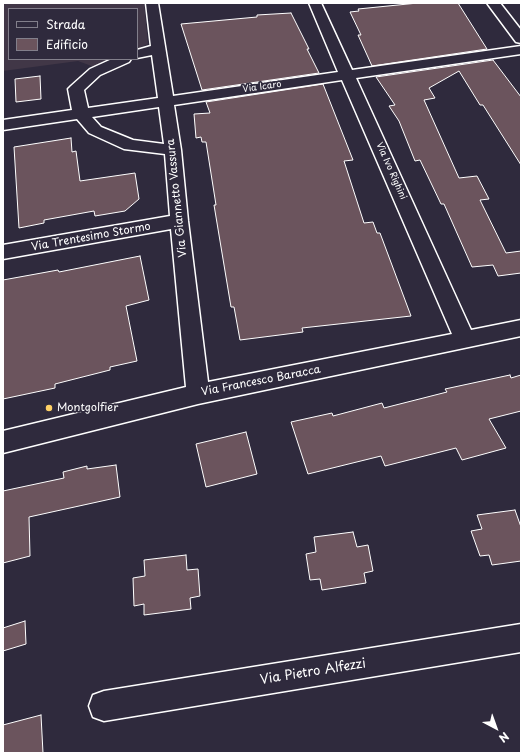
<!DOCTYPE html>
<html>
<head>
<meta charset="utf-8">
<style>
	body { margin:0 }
	#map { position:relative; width:524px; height:756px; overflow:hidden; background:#2f2a3d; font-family:"Playpen Sans",sans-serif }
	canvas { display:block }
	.frame { position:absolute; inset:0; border:4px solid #fff; pointer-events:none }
	.legend { position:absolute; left:8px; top:8px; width:130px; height:52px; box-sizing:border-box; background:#2f2a3d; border:1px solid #827f8b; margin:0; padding:5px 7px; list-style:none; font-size:12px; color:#fff }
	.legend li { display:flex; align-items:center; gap:8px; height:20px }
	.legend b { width:20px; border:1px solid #827f8b }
	.north { position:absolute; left:476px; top:708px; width:40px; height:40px; -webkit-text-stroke:3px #2f2a3d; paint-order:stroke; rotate:139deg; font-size:11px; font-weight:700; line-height:16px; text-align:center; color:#fff }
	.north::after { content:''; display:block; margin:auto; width:14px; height:18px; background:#fff; clip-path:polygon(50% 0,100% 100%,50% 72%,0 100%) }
</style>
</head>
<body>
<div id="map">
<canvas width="524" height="756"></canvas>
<div class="frame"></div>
<ul class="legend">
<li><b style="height:5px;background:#2f2a3d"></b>Strada</li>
<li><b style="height:11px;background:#6b545d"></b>Edificio</li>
</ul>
<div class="north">N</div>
</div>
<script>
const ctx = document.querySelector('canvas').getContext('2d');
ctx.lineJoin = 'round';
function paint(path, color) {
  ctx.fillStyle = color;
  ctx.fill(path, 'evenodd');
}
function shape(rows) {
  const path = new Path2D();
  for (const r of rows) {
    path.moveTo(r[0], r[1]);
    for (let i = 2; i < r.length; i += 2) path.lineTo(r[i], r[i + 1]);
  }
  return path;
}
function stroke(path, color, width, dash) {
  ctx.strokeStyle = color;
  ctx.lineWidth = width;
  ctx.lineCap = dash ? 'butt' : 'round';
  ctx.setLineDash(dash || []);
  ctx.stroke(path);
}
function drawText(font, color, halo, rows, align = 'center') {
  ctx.font = font + ' "Playpen Sans",sans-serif';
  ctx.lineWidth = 3.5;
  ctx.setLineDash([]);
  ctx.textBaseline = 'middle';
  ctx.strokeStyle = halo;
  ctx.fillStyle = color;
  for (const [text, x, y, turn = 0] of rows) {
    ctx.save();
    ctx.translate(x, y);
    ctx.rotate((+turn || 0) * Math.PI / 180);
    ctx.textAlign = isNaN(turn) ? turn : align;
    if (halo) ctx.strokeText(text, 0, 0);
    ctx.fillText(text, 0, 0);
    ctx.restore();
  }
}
paint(shape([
	[3,3,144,3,148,44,137,49,137,9,9,9,9,59,116,59,97,68,78,61,3,71]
]), '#413747');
const building = shape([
	[418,3,458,3,487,49,372,66,358,35,361,35,350,12,359,11,358,9,418,3],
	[291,13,309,49,307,49,319,73,202,90,181,24,257,17,257,15,291,13],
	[493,60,521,97,521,165,483,105,480,105,459,71,429,88,435,98,424,100,459,178,477,176,489,199,480,200,506,253,521,251,521,273,498,276,493,265,472,267,444,204,441,204,420,160,415,161,399,121,389,106,395,105,376,77,493,60],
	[40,76,41,99,16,102,15,79,40,76],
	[323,84,353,160,344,161,364,223,373,222,377,233,380,233,411,316,302,328,303,332,240,340,234,307,231,307,214,205,216,205,206,142,202,142,201,137,196,138,194,114,210,113,206,102,323,84],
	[71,138,72,152,76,151,80,181,135,173,139,199,125,211,95,216,94,211,44,220,44,223,19,228,14,147,71,138],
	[140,256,149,300,126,306,137,361,110,367,110,370,55,384,55,388,3,399,3,280,58,270,59,272,140,256],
	[510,375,511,378,521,375,521,411,489,419,506,448,462,460,456,448,385,466,381,456,308,474,291,422,332,413,333,416,382,403,384,408,447,392,445,389,510,375],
	[246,432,257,474,206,487,196,444,246,432],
	[116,465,120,497,29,517,30,556,3,563,3,491,64,478,63,472,87,466,87,469,116,465],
	[515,510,521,527,521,561,492,565,489,555,480,556,471,531,482,529,477,515,515,510],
	[353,532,357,547,368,545,373,571,364,573,366,583,322,590,320,579,310,580,306,554,316,552,314,537,353,532],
	[186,555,187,570,198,569,200,596,190,598,191,609,144,615,144,604,134,606,133,578,145,576,144,560,186,555],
	[25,621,26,644,3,651,3,628,25,621],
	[41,715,43,753,3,753,3,725,41,715]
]);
paint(building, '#6b545d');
stroke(building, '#fff', 1);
const street = shape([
	[146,3,158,3,173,96,338,72,309,3,321,3,352,70,521,46,521,54,356,78,471,330,521,320,521,336,198,404,3,453,3,431,186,387,171,229,3,259,3,245,170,216,165,154,124,149,89,133,77,119,3,130,3,120,72,110,68,89,71,86,90,69,112,59,131,59,129,62,100,75,84,90,88,108,158,98,152,55,137,58,137,50,151,46,146,3],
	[342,80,452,334,208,382,188,221,181,150,174,105,342,80],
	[159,107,164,144,133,140,101,127,92,117,159,107],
	[487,3,500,3,521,30,521,43,516,42,487,3],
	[521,624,521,652,104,721,93,717,89,706,93,695,104,691,521,624]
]);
stroke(street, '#fff', 3);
paint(street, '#2f2a3d');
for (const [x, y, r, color] of [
	[49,408,4,"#ffd166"]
]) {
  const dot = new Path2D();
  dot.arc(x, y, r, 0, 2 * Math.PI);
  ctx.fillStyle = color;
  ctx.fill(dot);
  stroke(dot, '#2f2a3d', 1.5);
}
drawText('9px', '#fff', '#2f2a3d', [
	["Via Icaro",262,87,-8],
	["Via Ivo Righini",391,171,66]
]);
drawText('11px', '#fff', '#2f2a3d', [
	["Via Giannetto Vassura",177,198,-96],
	["Via Trentesimo Stormo",91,237,-10],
	["Via Francesco Baracca",261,381,-11]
]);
drawText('11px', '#fff', '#2f2a3d', [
	["Montgolfier",57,408]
], 'left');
drawText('13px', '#fff', '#2f2a3d', [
	["Via Pietro Alfezzi",313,672,-9]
]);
</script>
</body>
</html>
